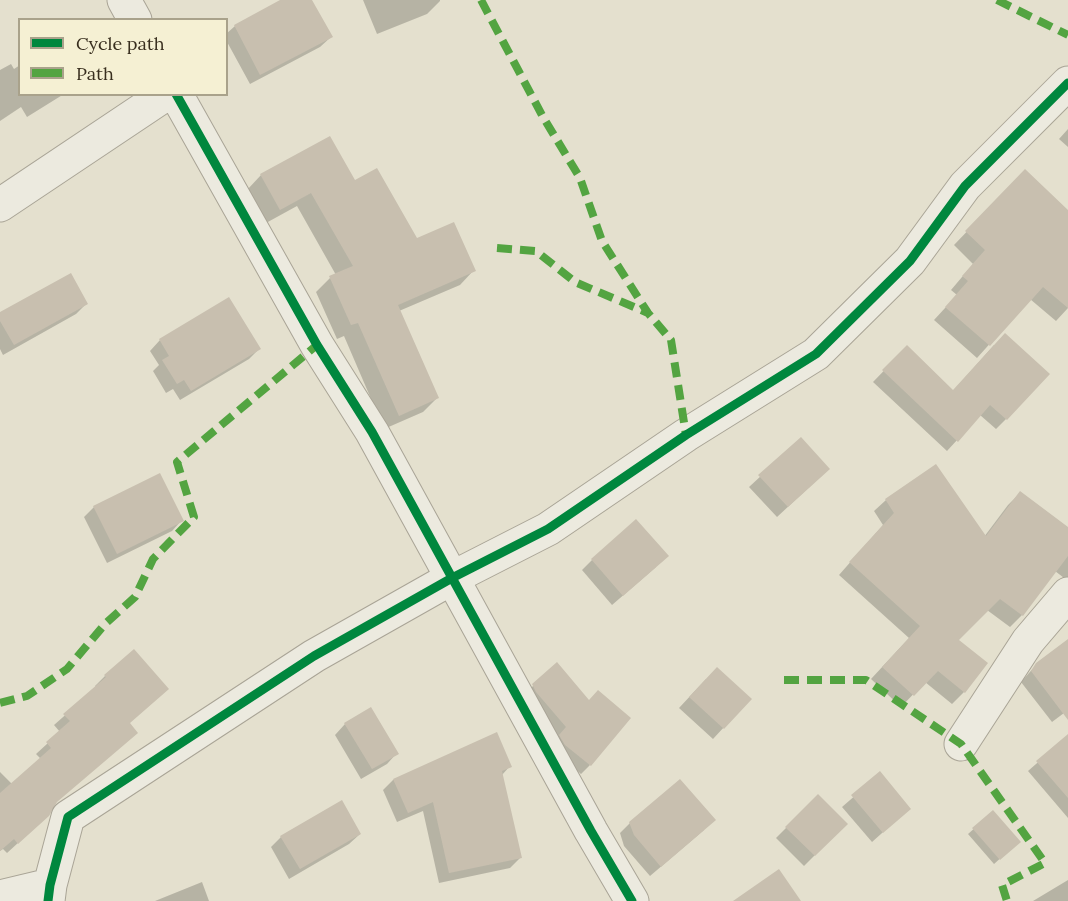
<!DOCTYPE html>
<html>
<head>
<meta charset="utf-8">
<style>
	body { margin:0 }
	#map { position:relative; width:1068px; height:901px; overflow:hidden; background:#e4e0ce; font-family:Lora,serif }
	canvas { display:block }
	.legend { position:absolute; left:18px; top:18px; width:210px; height:78px; box-sizing:border-box; background:#f5f0d3; border:2px solid #a9a28b; margin:0; padding:8px 10px; list-style:none; font-size:18px; color:#382e1e }
	.legend li { display:flex; align-items:center; gap:12px; height:30px }
	.legend b { width:30px; border:2px solid #a9a28b }
</style>
</head>
<body>
<div id="map">
<canvas width="1068" height="901"></canvas>
<ul class="legend">
<li><b style="height:8px;background:#00873e"></b>Cycle path</li>
<li><b style="height:8px;background:#53a441"></b>Path</li>
</ul>
</div>
<script>
const ctx = document.querySelector('canvas').getContext('2d');
ctx.lineJoin = 'round';
function paint(path, color) {
  ctx.fillStyle = color;
  ctx.fill(path, 'evenodd');
}
function shape(rows) {
  const path = new Path2D();
  for (const r of rows) {
    path.moveTo(r[0], r[1]);
    for (let i = 2; i < r.length; i += 2) path.lineTo(r[i], r[i + 1]);
  }
  return path;
}
function stroke(path, color, width, dash) {
  ctx.strokeStyle = color;
  ctx.lineWidth = width;
  ctx.lineCap = dash ? 'butt' : 'round';
  ctx.setLineDash(dash || []);
  ctx.stroke(path);
}
paint(shape([
	[283,0,311,0,331,37,320,47,250,84,226,40,226,34,235,26],
	[363,0,440,0,440,1,427,14,377,34],
	[11,64,14,69,20,65,20,94,64,94,27,117,21,107,0,121,0,70],
	[1068,129,1068,147,1059,139],
	[1025,171,1068,212,1068,308,1056,321,1030,299,977,358,934,320,957,295,951,290,973,264,954,245],
	[261,175,354,182,416,240,474,270,460,285,399,311,437,398,423,412,384,429,344,336,337,339,316,292,330,278,336,275,297,206,266,223,247,190],
	[86,304,76,314,3,355,0,349,0,314],
	[160,340,259,349,249,359,180,400,173,389,166,393,153,371,159,365,150,351],
	[994,345,1006,419,996,429,980,415,947,451,873,382,907,347,953,391],
	[801,439,818,479,777,517,749,487],
	[1020,493,1068,529,1068,581,1055,571,1022,615,1010,627,987,610,957,640,985,663,964,692,952,704,925,682,901,707,871,679,909,638,839,575,883,525,874,511,886,500,984,537,1008,505],
	[94,507,182,520,172,531,107,563,84,517],
	[592,560,656,567,612,605,582,570],
	[1068,653,1068,710,1052,722,1021,682,1037,664],
	[557,665,590,765,581,774,557,753,552,744,558,737,524,694],
	[105,676,167,689,128,724,54,804,41,822,7,853,3,849,0,851,0,772,12,784,41,759,36,754,60,732,54,725,96,688,95,686],
	[706,679,750,699,713,739,679,708],
	[345,724,397,753,387,764,361,779,335,735],
	[1068,736,1068,818,1028,771],
	[510,766,502,775,520,858,510,868,439,883,423,811,397,822,383,790,393,780],
	[880,774,909,809,872,842,842,807],
	[818,796,846,824,804,866,776,838],
	[993,812,1014,846,994,864,968,834],
	[630,823,704,830,650,876,624,846,620,833],
	[360,834,349,844,289,879,271,847,281,837],
	[1068,880,1068,901,1033,901],
	[202,882,209,901,154,901,155,901]
]), '#0003');
paint(shape([
	[280,0,312,0,333,37,260,75,234,25],
	[330,136,355,180,377,168,417,238,454,222,476,271,398,305,439,398,399,416,358,323,351,325,329,276,353,266,311,193,280,210,260,174],
	[1025,169,1068,210,1068,308,1043,287,990,346,945,307,968,281,962,276,985,250,965,231],
	[71,273,88,304,14,345,0,321,0,312],
	[229,297,261,349,191,391,184,380,177,384,162,360,169,356,159,339],
	[1005,333,1050,374,1007,420,990,405,958,442,882,370,907,345,953,390],
	[801,437,830,469,788,507,758,475],
	[936,464,986,536,1020,491,1068,527,1068,556,1023,616,1000,599,959,640,988,663,965,693,938,671,914,696,882,667,920,626,849,562,894,513,885,499],
	[160,473,184,521,117,554,93,506],
	[636,519,669,556,623,596,591,559],
	[1068,639,1068,720,1031,671,1036,663],
	[134,649,169,689,130,723,138,733,57,802,49,816,18,844,14,839,0,851,0,793,51,748,46,742,70,721,63,714,106,677,104,675],
	[557,662,589,700,598,690,631,718,591,766,565,745,559,735,566,727,536,692,532,684],
	[717,667,752,699,724,729,689,697],
	[371,707,399,754,372,769,344,723],
	[497,732,512,767,502,771,522,858,449,873,433,802,408,813,393,779],
	[1068,734,1068,798,1036,761],
	[880,771,911,809,883,833,851,795],
	[680,779,716,820,661,867,634,835,629,822],
	[818,794,848,824,815,856,785,827],
	[342,800,361,834,300,869,280,836],
	[993,810,1021,842,1000,860,972,828],
	[779,869,801,901,733,901]
]), '#c8bfaf');
const minor = shape([
	[124,0,135,20],
	[176,94,317,345,372,432,591,831,632,901],
	[0,205,166,94],
	[961,744,1028,641,1068,594],
	[0,897,50,885],
	[48,901,50,885,68,817,314,656,452,578,548,529,686,435,816,354,910,261,965,186,1068,83]
]);
stroke(minor, '#a9a496', 35);
stroke(minor, '#eceadf', 33);
stroke(shape([
	[481,0,543,117,580,178,602,241,648,313,671,340,686,435],
	[997,0,1068,35],
	[497,248,536,251,575,282,648,313],
	[784,680,866,680,961,744,1045,863,1002,885,1007,901],
	[0,703,27,696,67,669,105,624,135,597,153,559,194,517,177,462,317,345]
]), '#53a441', 8, [15, 8]);
stroke(shape([
	[176,94,317,345,372,432,591,831,632,901],
	[48,901,50,885,68,817,314,656,452,578,548,529,686,435,816,354,910,261,965,186,1068,83]
]), '#00873e', 9);
</script>
</body>
</html>
